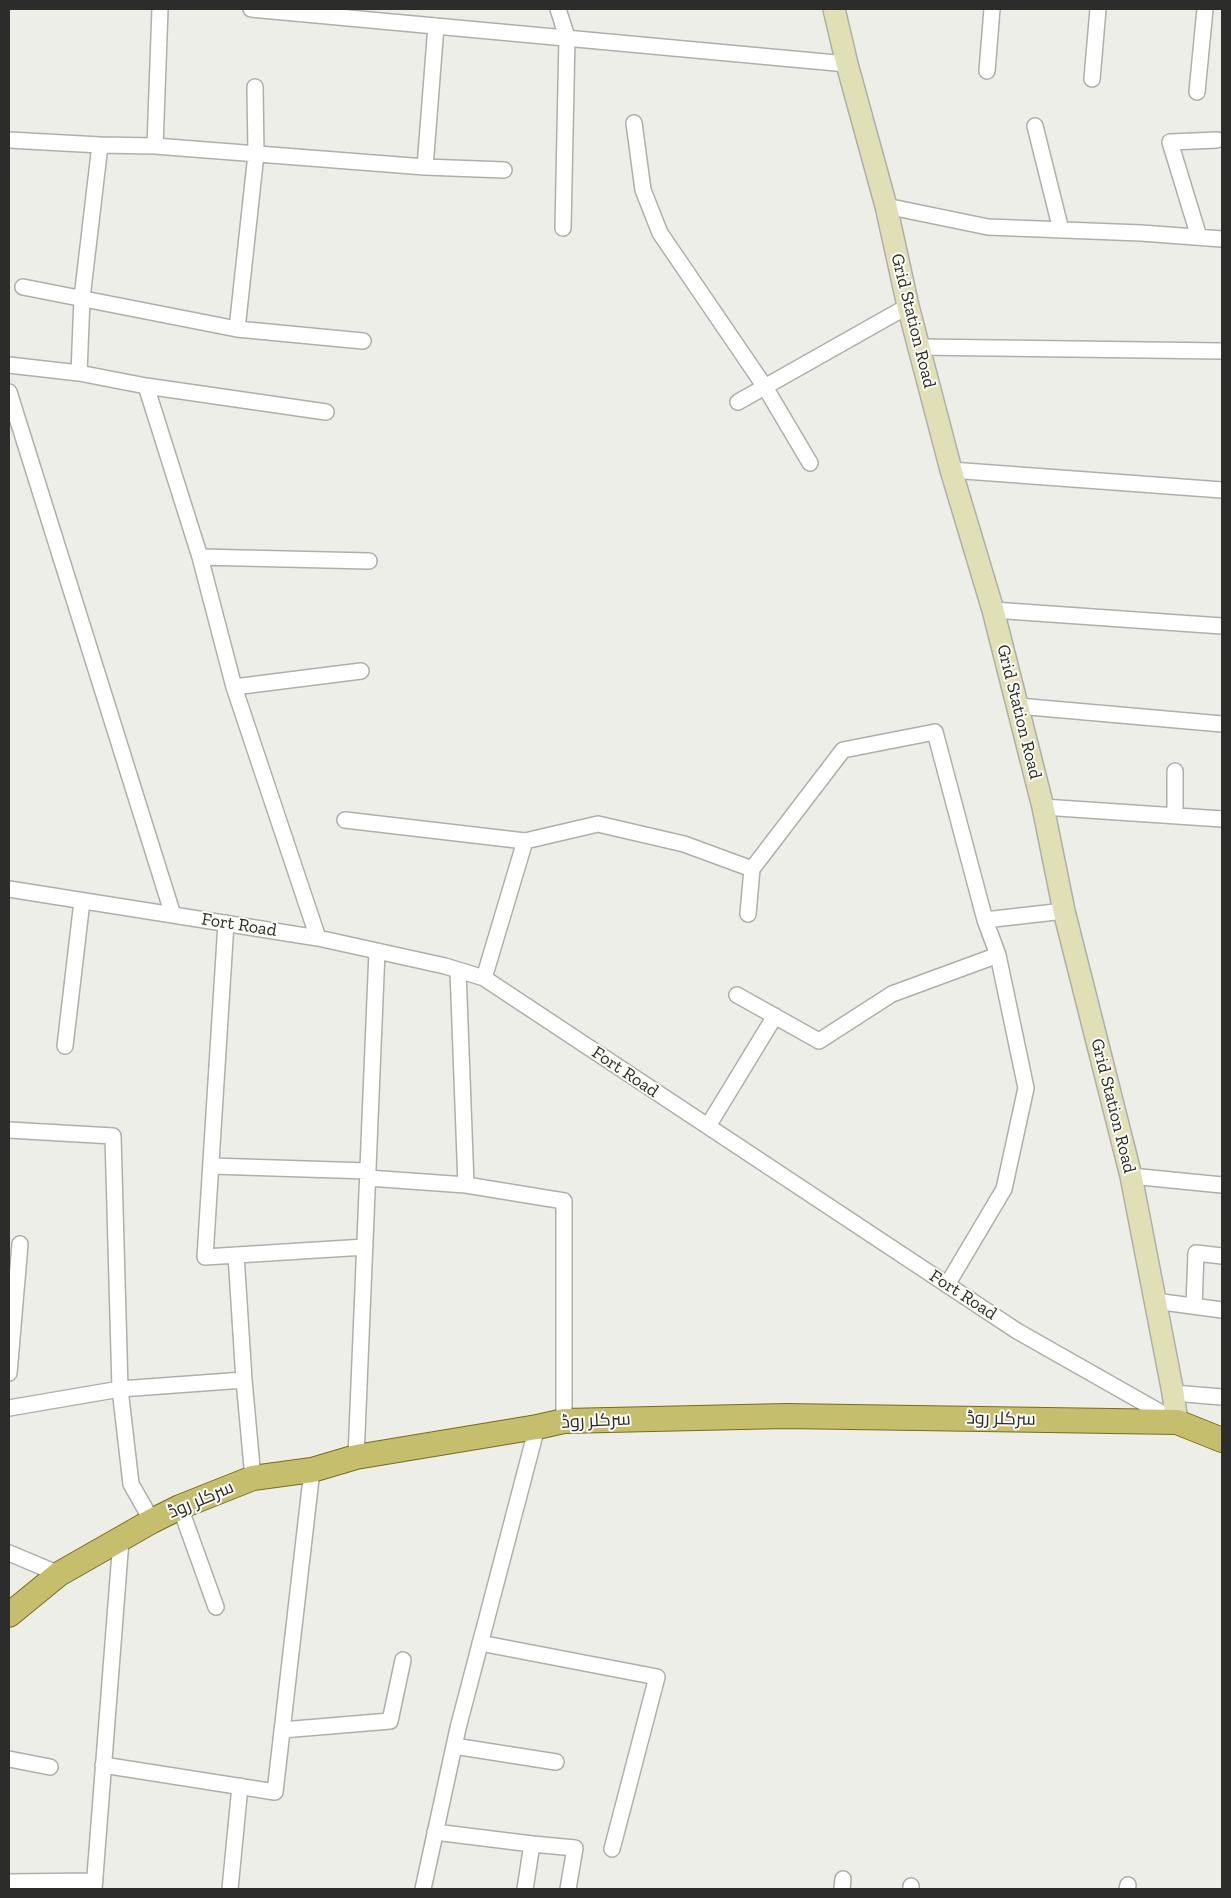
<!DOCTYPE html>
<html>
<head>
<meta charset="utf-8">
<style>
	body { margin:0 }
	#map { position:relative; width:1231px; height:1898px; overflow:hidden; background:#eeeee9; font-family:"Zilla Slab",serif }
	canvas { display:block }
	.frame { position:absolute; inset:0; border:10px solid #2c2c2a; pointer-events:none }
</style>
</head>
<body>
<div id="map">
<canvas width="1231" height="1898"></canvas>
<div class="frame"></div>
</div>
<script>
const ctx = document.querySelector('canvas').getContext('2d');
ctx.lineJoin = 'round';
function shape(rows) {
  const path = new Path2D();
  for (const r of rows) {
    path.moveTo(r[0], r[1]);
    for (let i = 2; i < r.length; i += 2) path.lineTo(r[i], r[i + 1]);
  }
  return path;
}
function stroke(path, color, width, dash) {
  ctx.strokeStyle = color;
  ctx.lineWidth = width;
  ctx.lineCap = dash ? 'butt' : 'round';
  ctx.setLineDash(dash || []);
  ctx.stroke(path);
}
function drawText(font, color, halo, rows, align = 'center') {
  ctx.font = font + ' "Zilla Slab",Cairo,serif';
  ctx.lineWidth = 4;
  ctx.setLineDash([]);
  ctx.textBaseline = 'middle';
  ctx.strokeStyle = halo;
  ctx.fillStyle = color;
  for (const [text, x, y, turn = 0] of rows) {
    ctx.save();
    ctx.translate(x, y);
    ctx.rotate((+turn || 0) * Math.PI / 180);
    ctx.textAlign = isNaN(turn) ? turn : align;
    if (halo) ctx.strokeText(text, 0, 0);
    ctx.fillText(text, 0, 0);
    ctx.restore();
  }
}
const street = shape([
	[160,9,155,146,100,145,82,298,79,373,146,386,200,557,234,687,318,938],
	[251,9,847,64],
	[558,9,567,37,563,228],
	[987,71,992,9],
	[1092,79,1098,9],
	[1197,92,1205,9],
	[634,123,643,190,660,233,765,387,810,463],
	[1035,126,1061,230],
	[9,140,100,145],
	[155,146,425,167,504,170],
	[425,167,436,26],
	[886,206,988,227,1141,233,1222,239],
	[1199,237,1170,142,1217,140],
	[23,287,237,329,363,341],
	[237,329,256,154,255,87],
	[919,347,1222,351],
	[9,365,79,373],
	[146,386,326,412],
	[9,392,173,915],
	[738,402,908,306],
	[951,470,1222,490],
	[200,557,369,561],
	[993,610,1222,626],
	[234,687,361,671],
	[1018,706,1222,724],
	[1043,807,1222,819],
	[1175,816,1175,771],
	[345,820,525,841],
	[9,889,318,938,445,966,484,978,1017,1331,1174,1420],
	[748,914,752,869,843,750,935,732,985,920,1064,911],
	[226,923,205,1257,365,1247],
	[458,970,466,1185],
	[484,978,525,841,598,824,684,844,752,869],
	[737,995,819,1041,892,994,998,955,985,920],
	[65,1046,82,901],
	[708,1126,775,1016],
	[9,1130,113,1136,120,1389,131,1484,152,1521],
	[212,1166,368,1171],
	[1131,1176,1222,1185],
	[368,1178,466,1185,564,1201,564,1421],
	[236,1255,244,1380,253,1478],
	[947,1285,1004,1189,1026,1088,998,955],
	[1155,1301,1222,1310],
	[1194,1306,1196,1253,1222,1256],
	[9,1373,20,1244],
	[1173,1393,1222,1397],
	[9,1408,120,1389,244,1380],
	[356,1457,377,951],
	[180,1507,216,1607],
	[9,1553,59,1574],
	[480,1643,657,1677,612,1849],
	[282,1730,390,1721,403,1660],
	[454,1746,556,1762],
	[9,1759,50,1767],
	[103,1765,275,1792,312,1470],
	[435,1832,532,1844,575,1848,568,1889],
	[9,1882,95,1881],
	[94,1889,121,1540],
	[230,1889,240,1786],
	[423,1889,458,1728,537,1427],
	[525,1889,532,1844],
	[842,1889,843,1879],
	[911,1889,911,1886],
	[1127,1889,1128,1885]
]);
const secondary = shape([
	[834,9,847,64,886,206,908,306,951,470,993,610,1043,807,1064,911,1131,1176,1173,1393,1177,1422]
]);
const primary = shape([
	[9,1615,59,1574,152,1521,180,1507,253,1478,312,1470,356,1457,537,1427,564,1421,786,1416,1177,1422,1222,1440]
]);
stroke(street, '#afafaa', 18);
stroke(secondary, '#afafaa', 24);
stroke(primary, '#756f16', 26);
stroke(street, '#fff', 15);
stroke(secondary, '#e1dfb6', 21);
stroke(primary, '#c4be6d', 24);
drawText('18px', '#2c2c2a', '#fbfbf6', [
	["Grid Station Road",913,321,76],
	["Grid Station Road",1019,712,76],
	["Fort Road",239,925,9],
	["Fort Road",625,1072,34],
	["Grid Station Road",1113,1106,76],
	["Fort Road",963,1295,33],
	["سرکلر روڈ",1001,1419,1],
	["سرکلر روڈ",596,1421,-3],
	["سرکلر روڈ",201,1500,-23]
]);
</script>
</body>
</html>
